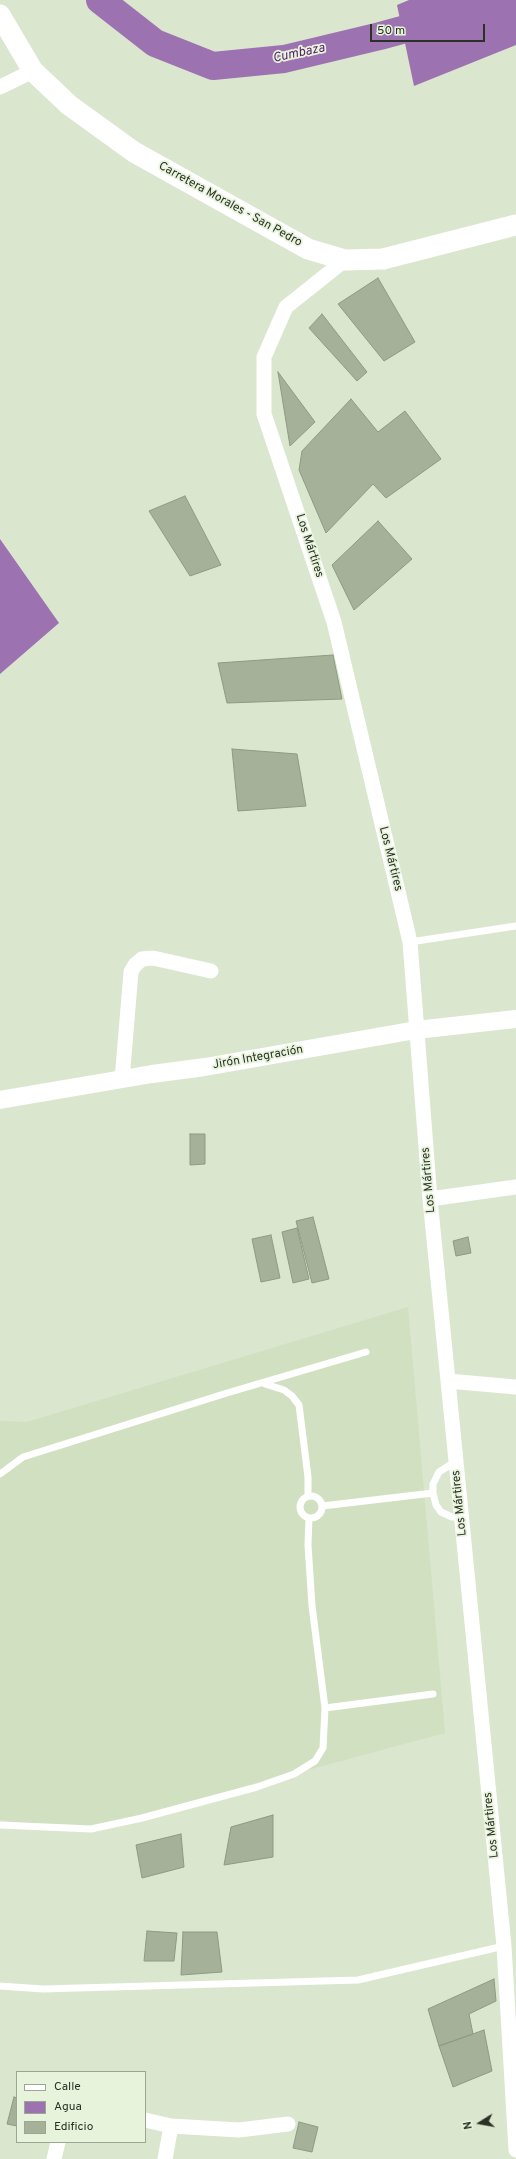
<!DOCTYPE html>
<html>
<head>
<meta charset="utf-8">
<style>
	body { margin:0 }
	#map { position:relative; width:516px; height:2159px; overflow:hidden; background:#dae6ce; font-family:Overpass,sans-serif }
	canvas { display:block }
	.legend { position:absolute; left:16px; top:2071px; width:130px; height:72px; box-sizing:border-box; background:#e7f4db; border:1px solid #9ca693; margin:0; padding:5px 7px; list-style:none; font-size:12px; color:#2c3128 }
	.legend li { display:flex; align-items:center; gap:8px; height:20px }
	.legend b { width:20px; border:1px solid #9ca693 }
	.north { position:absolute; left:460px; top:2103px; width:40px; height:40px; -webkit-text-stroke:3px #e7f4db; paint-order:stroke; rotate:259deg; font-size:11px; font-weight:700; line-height:16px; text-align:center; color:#2c3128 }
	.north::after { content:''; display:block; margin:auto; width:14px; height:18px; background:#2c3128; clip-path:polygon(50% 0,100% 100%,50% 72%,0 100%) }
	.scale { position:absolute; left:370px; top:24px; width:115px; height:18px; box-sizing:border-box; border:2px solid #2c3128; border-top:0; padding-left:5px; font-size:12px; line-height:14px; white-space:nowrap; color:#2c3128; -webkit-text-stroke:3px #e7f4db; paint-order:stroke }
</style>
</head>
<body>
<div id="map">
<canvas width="516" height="2159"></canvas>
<ul class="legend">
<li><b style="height:5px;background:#fff"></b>Calle</li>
<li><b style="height:11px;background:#9d72b0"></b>Agua</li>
<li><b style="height:11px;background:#a5b199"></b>Edificio</li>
</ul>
<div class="north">N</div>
<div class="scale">50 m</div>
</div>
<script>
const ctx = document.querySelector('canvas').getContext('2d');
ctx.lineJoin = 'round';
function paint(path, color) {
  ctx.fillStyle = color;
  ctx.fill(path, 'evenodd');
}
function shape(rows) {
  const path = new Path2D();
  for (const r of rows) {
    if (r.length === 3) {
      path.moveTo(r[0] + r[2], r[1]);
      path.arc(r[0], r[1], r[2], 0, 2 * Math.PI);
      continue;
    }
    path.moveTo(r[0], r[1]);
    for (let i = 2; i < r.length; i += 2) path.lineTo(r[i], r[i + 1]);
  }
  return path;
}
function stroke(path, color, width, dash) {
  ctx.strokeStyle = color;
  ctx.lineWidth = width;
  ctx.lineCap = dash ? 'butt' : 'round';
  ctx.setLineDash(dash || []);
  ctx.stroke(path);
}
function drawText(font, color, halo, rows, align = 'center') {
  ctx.font = font + ' Overpass,sans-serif';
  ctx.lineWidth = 3.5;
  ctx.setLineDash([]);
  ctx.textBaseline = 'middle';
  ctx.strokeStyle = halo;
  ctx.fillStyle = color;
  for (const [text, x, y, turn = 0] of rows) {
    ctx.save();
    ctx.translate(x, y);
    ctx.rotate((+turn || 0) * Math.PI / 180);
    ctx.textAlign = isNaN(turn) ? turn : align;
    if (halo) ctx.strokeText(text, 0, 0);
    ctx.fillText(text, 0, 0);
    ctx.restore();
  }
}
paint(shape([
	[408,1307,445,1733,77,1832,0,1820,0,1421,27,1422]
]), '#d0e0c0');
paint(shape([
	[409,0,516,0,516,45,414,86,397,5],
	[0,539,59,623,0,674]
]), '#9d72b0');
stroke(shape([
	[100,0,155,43,213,66,284,59,380,36,512,0]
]), '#9d72b0', 28);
const building = shape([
	[378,278,415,342,384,361,338,304,378,278],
	[322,314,367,372,357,381,309,328,322,314],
	[278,372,315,422,290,446,278,372],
	[351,399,378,432,405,411,441,459,386,498,373,484,326,533,299,470,302,451,351,399],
	[185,496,221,565,190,576,149,511,185,496],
	[378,521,412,559,354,610,332,565,378,521],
	[333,655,342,699,227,703,218,663,333,655],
	[232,749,297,754,306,806,238,811,232,749],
	[190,1134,205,1134,205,1164,190,1165,190,1134],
	[313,1217,329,1279,312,1283,296,1221,313,1217],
	[297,1228,309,1279,293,1283,282,1232,297,1228],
	[271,1235,280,1278,261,1282,252,1239,271,1235],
	[468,1237,471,1253,456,1256,453,1241,468,1237],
	[273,1815,273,1857,224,1865,231,1827,273,1815],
	[181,1834,184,1867,142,1878,136,1845,181,1834],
	[147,1931,177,1933,174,1961,144,1961,147,1931],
	[183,1932,217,1932,222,1972,181,1975,183,1932],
	[494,1979,496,2001,469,2014,473,2034,439,2046,428,2009,494,1979],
	[484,2030,492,2071,453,2087,439,2046,484,2030],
	[14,2097,17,2098,17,2126,7,2124,14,2097],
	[299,2122,318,2127,312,2152,293,2148,299,2122]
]);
paint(building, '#a5b199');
stroke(building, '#8e9a83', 1);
stroke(shape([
	[410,942,516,926],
	[265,1384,284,1390,292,1396,299,1405,308,1477,308,1496],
	[456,1465,450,1465,439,1472,433,1484,433,1493,436,1505,441,1512,452,1517,461,1517],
	[0,1474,23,1457,55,1447,227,1393,366,1352],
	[311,1507,11],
	[322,1506,433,1493],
	[325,1708,433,1694],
	[0,1825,91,1829,142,1818,257,1787,294,1774,315,1761,323,1748,325,1708,312,1606,308,1545,309,1518],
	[0,1986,43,1989,358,1980,504,1946]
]), '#fff', 7);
stroke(shape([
	[0,87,33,71],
	[345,260,286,307,264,357,264,414,334,622,410,942,430,1199,504,1946,516,2150],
	[122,1080,131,972,135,965,142,959,153,958,211,971],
	[430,1199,516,1187],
	[448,1381,516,1387],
	[145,2120,171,2126,239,2130,288,2124],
	[54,2159,58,2142],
	[165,2159,171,2126]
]), '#fff', 15);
stroke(shape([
	[0,1100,152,1074,205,1067,416,1030,516,1019]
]), '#fff', 18);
stroke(shape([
	[0,15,33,71,69,105,134,152,308,249,345,260,383,259,516,225]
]), '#fff', 21);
drawText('12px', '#2c3128', '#e7f4db', [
	["Carretera Morales - San Pedro",230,205,29],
	["Los Mártires",309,546,72],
	["Los Mártires",390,859,76],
	["Jirón Integración",258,1058,-10],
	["Los Mártires",429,1180,-95],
	["Los Mártires",460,1503,-96],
	["Los Mártires",492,1825,-96]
]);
drawText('italic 13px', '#521a67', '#e7f4db', [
	["Cumbaza",299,54,-12]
]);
</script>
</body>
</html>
